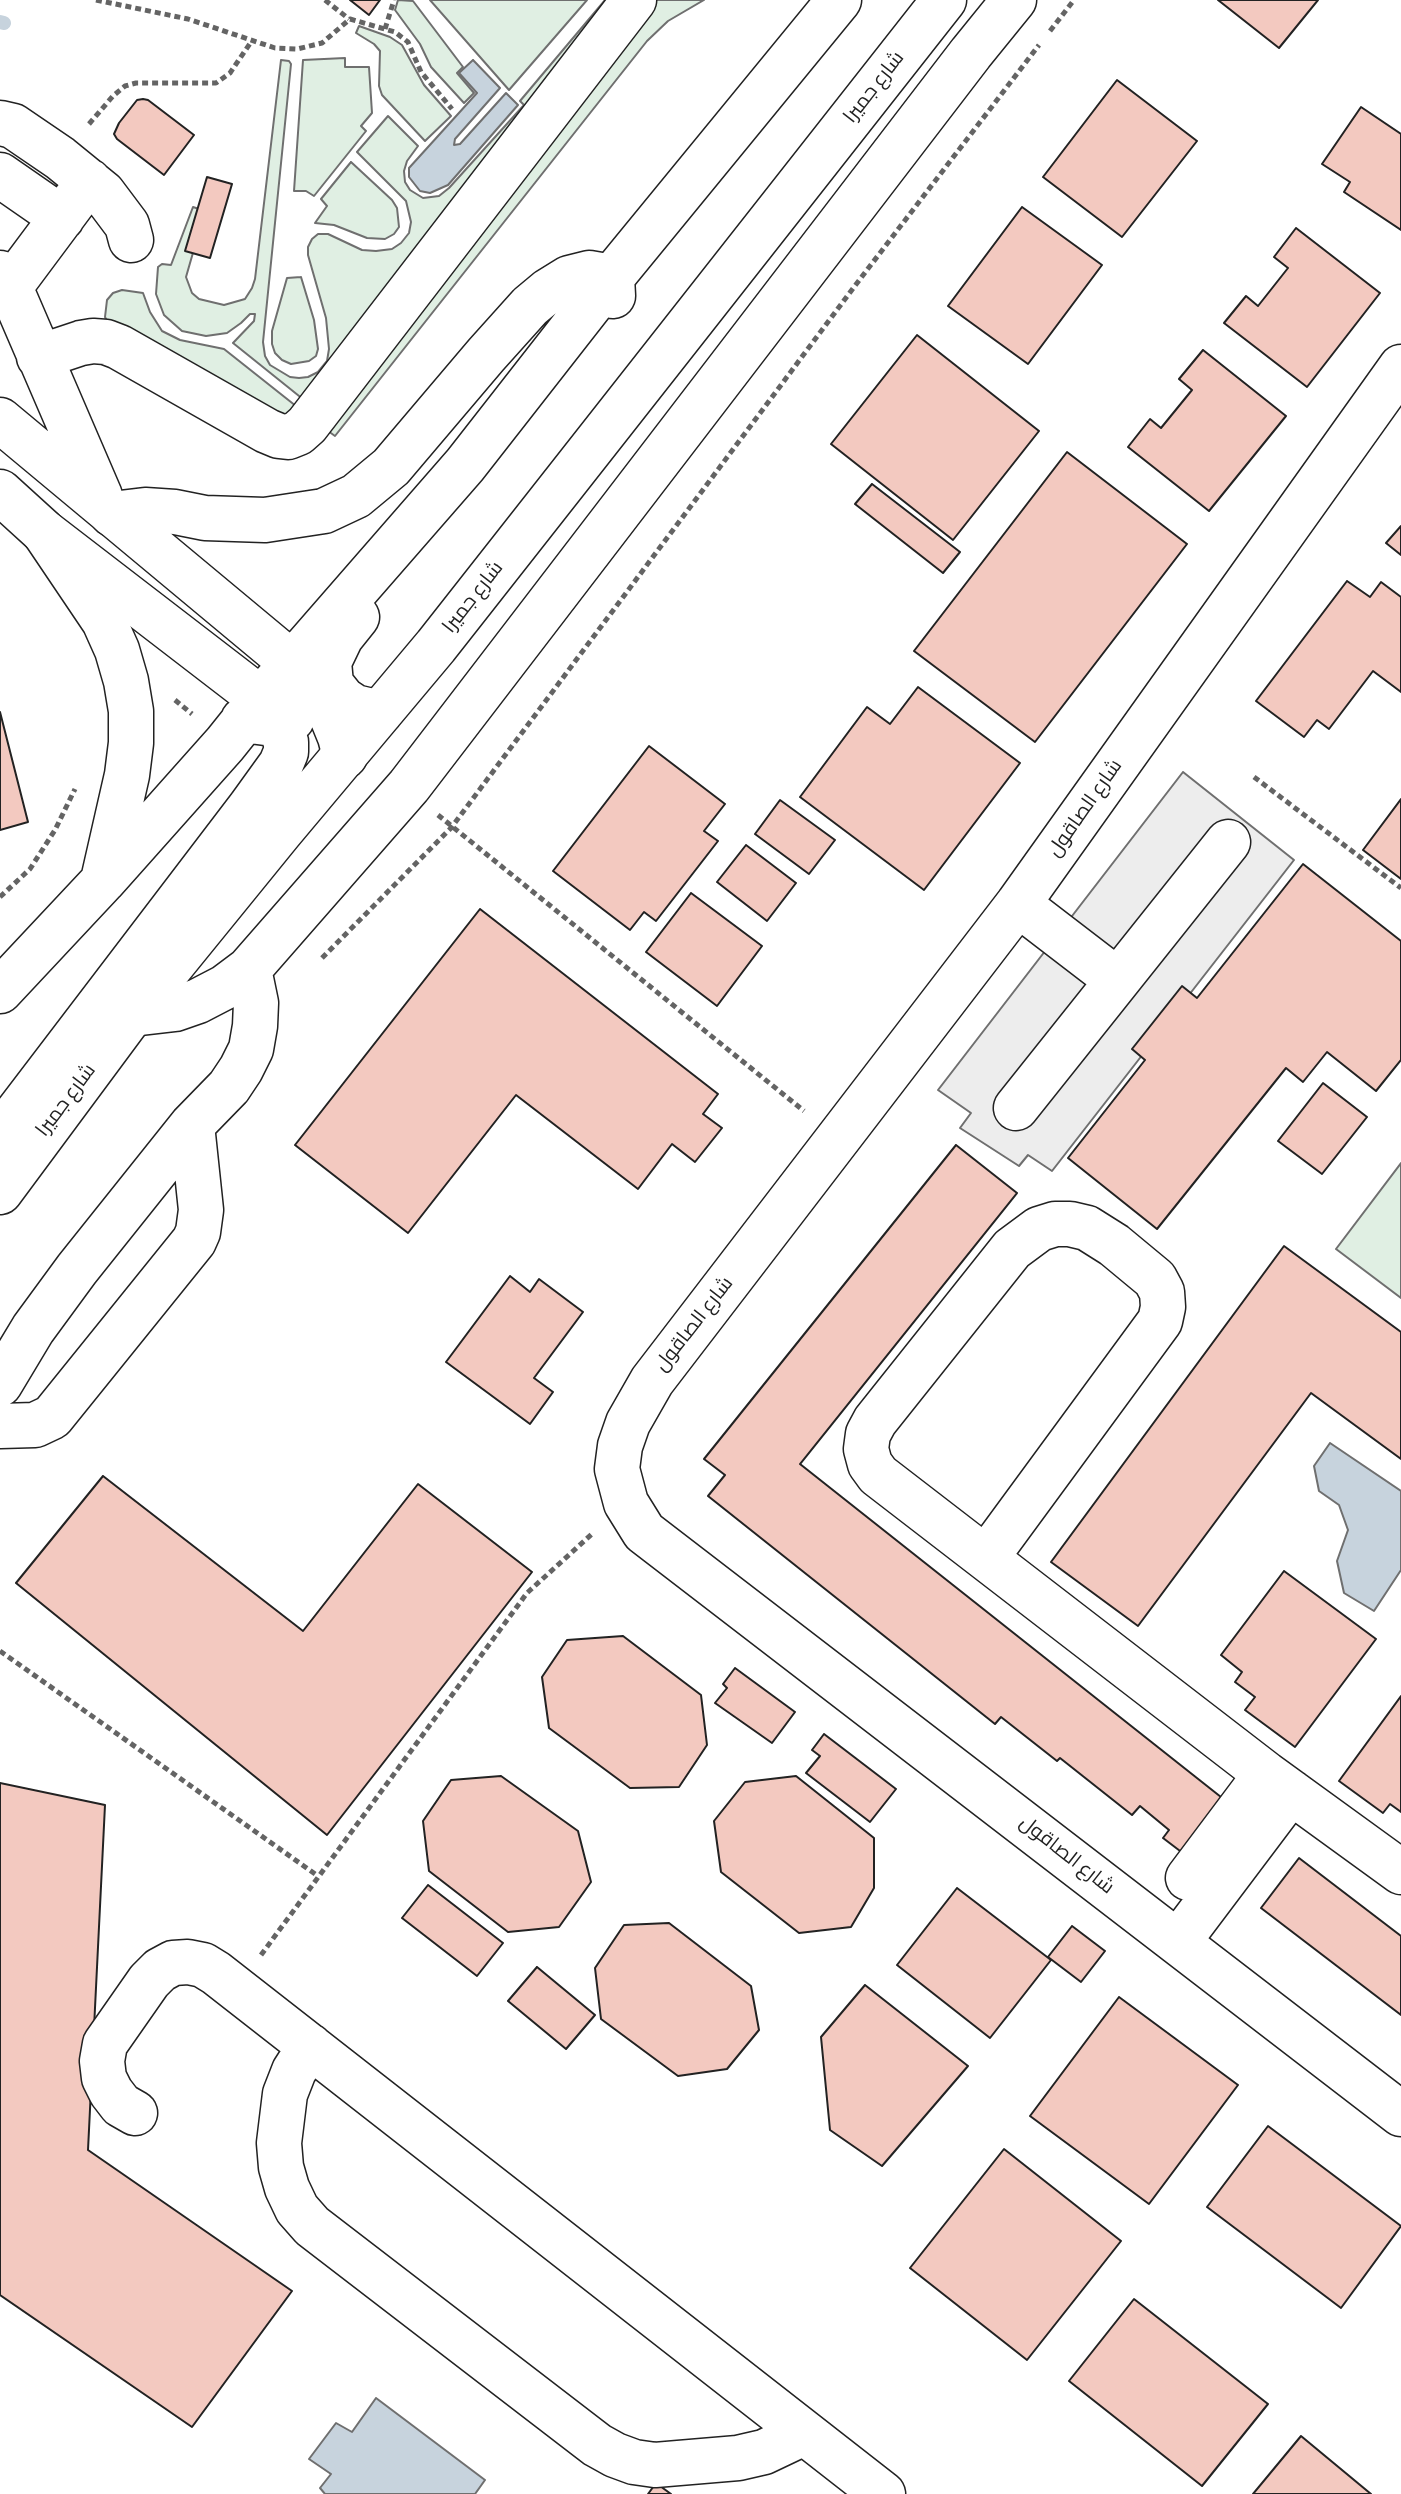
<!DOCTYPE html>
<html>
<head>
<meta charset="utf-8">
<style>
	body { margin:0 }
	canvas { display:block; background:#fff }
</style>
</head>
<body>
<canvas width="1401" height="2494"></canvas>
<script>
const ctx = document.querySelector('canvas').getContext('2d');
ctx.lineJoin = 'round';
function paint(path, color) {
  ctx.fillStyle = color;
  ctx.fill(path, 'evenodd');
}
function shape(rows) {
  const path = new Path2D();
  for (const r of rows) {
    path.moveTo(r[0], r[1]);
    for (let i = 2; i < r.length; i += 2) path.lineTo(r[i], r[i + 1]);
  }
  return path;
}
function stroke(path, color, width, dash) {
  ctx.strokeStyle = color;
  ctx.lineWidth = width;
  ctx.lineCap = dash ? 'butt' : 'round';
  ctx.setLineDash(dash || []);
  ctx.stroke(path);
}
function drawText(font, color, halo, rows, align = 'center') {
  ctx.font = font + ' "Source Sans 3",Cairo,sans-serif';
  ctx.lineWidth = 6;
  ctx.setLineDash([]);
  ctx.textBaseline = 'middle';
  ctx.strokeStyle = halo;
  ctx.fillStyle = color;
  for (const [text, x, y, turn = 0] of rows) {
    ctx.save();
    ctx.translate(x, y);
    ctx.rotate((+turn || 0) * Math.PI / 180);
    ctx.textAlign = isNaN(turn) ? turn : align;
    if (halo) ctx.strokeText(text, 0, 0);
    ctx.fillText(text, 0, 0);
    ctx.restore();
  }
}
const green = shape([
	[398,0,413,1,463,67,457,73,474,93,464,103,431,67,420,44,395,10,398,0],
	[430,0,587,0,509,90,430,0],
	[605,0,628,0,314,408,233,343,254,321,255,314,250,314,241,323,227,333,206,336,182,331,164,315,156,294,158,267,162,264,171,265,193,207,205,211,186,277,192,293,199,299,224,305,245,299,252,288,255,279,281,60,289,61,291,64,263,342,265,356,270,365,290,377,299,378,308,377,318,372,327,361,329,349,326,318,308,255,308,247,312,239,318,234,328,234,362,250,376,251,392,249,401,243,409,233,411,222,406,201,357,152,388,116,418,146,407,161,404,171,405,182,410,190,423,198,439,196,449,188,524,105,520,101,605,0],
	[643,0,704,0,668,21,647,41,335,436,317,423,643,0],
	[359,26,390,37,402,45,424,85,451,116,425,141,382,95,379,86,380,51,374,44,356,33,359,26],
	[345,58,345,67,369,67,372,113,361,126,366,131,314,196,306,191,294,191,303,60,345,58],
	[351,162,392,200,397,208,399,227,394,234,385,239,367,238,334,225,315,223,327,206,321,199,351,162],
	[301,277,314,320,318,349,316,356,309,361,291,364,282,360,275,353,272,344,272,331,287,278,301,277],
	[122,290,143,293,150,312,162,331,180,340,224,349,306,414,298,424,110,327,105,317,107,300,113,293,122,290],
	[1401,1163,1401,1298,1336,1249,1401,1163]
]);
paint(green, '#e0efe3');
stroke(green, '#6f6f6f', 2);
const parking = shape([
	[1183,772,1294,860,1052,1171,1028,1155,1019,1166,960,1128,971,1113,938,1090,1183,772]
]);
paint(parking, '#ededed');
stroke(parking, '#6f6f6f', 2);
const water = shape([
	[473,60,500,88,455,139,454,145,460,144,506,93,518,105,448,185,430,193,420,191,409,177,409,168,477,93,459,73,473,60],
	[1330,1443,1401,1491,1401,1570,1374,1611,1344,1593,1337,1561,1348,1530,1339,1505,1319,1491,1314,1466,1330,1443],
	[376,2398,485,2480,475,2494,325,2494,320,2488,331,2474,309,2459,336,2423,352,2432,376,2398]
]);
paint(water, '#c7d3dd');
stroke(water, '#6f6f6f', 2);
stroke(shape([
	[0,22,4,23]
]), '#c7d3dd', 14);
const building = shape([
	[350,0,380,0,369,15,350,0],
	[1218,0,1318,0,1279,48,1218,0],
	[1117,80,1197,141,1122,237,1043,177,1117,80],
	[143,99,148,100,194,135,164,175,117,139,114,134,119,123,137,100,143,99],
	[1361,107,1401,134,1401,230,1344,192,1350,182,1322,164,1361,107],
	[207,177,232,184,210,258,185,251,207,177],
	[1022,207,1102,265,1028,364,948,306,1022,207],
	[1296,228,1380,293,1307,387,1224,323,1246,296,1258,306,1288,268,1274,257,1296,228],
	[917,335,1039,431,953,540,831,444,917,335],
	[1203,350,1286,416,1209,511,1128,447,1150,419,1161,428,1192,390,1179,379,1203,350],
	[1067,452,1187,544,1035,742,914,651,1067,452],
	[872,484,960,552,943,573,855,504,872,484],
	[1401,526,1401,555,1386,543,1401,526],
	[1347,581,1370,597,1381,582,1401,597,1401,692,1373,671,1329,729,1317,720,1304,737,1256,701,1347,581],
	[918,687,1020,763,924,890,800,797,867,707,890,724,918,687],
	[0,712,28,822,0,830,0,712],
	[649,746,725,804,704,831,718,841,656,921,644,912,630,930,553,871,649,746],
	[1401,799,1401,879,1363,850,1401,799],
	[780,800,835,840,809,874,755,834,780,800],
	[746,845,796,883,767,921,717,882,746,845],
	[1303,864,1401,941,1401,1060,1376,1091,1327,1052,1303,1082,1286,1068,1157,1229,1068,1158,1145,1060,1132,1049,1182,986,1197,998,1303,864],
	[691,893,762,946,717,1006,646,952,691,893],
	[480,909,718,1094,703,1114,722,1128,695,1162,672,1144,638,1189,516,1095,408,1233,295,1145,480,909],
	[1323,1083,1367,1117,1322,1174,1278,1141,1323,1083],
	[956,1145,1017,1193,800,1464,1226,1801,1184,1854,1163,1838,1169,1830,1140,1806,1132,1815,1060,1758,1057,1761,1001,1717,995,1724,708,1496,725,1475,704,1459,956,1145],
	[1284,1246,1401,1332,1401,1459,1311,1393,1138,1626,1051,1562,1284,1246],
	[510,1276,530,1292,539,1279,583,1312,534,1378,553,1392,530,1424,446,1362,510,1276],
	[103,1476,303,1631,418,1484,532,1572,327,1835,16,1583,103,1476],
	[1284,1571,1376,1639,1295,1747,1245,1710,1255,1697,1235,1682,1242,1672,1221,1655,1284,1571],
	[623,1636,701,1695,707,1745,679,1787,630,1788,549,1728,542,1677,567,1640,623,1636],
	[735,1668,795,1712,772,1743,715,1703,727,1688,723,1684,735,1668],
	[1401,1696,1401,1812,1390,1804,1383,1813,1339,1781,1401,1696],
	[824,1734,896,1789,870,1822,806,1773,820,1756,812,1750,824,1734],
	[501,1776,578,1831,591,1882,559,1927,508,1932,429,1871,423,1821,451,1780,501,1776],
	[796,1776,874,1838,874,1888,851,1927,799,1933,721,1872,714,1821,745,1782,796,1776],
	[0,1783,105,1805,88,2150,292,2291,192,2427,0,2295,0,1783],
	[1299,1858,1401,1936,1401,2015,1261,1908,1299,1858],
	[428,1885,503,1943,477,1976,402,1918,428,1885],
	[957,1888,1051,1960,990,2038,897,1965,957,1888],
	[669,1923,751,1986,759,2030,727,2069,678,2076,601,2019,595,1968,624,1925,669,1923],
	[1072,1926,1105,1951,1081,1982,1048,1957,1072,1926],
	[537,1967,595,2015,566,2049,508,2001,537,1967],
	[865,1985,968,2066,882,2166,830,2130,821,2037,865,1985],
	[1119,1997,1238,2085,1149,2204,1030,2116,1119,1997],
	[1268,2126,1401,2226,1341,2308,1207,2207,1268,2126],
	[1004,2149,1121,2241,1027,2360,910,2268,1004,2149],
	[1134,2299,1268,2404,1202,2486,1069,2381,1134,2299],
	[1301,2436,1371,2494,1253,2494,1301,2436],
	[656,2483,671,2494,648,2494,656,2483]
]);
paint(building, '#f3c9c0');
stroke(building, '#222', 2);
const minor = shape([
	[0,123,13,126,60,158,103,193,127,225,131,240],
	[0,175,62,218],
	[0,273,10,287,100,496],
	[10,287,89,181],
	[39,357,81,343,93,341,106,342,119,347,267,431,279,436,288,437,298,433,307,425,634,0],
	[1401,367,1018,904,652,1381,628,1423,620,1446,617,1469,626,1503,644,1532,1401,2114],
	[0,420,293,664,312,685,329,710,340,737,345,756],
	[0,492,44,532,261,699,292,719],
	[1018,904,1117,980],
	[132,1014,175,1009,198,1001,225,987,249,969,409,786,971,53,1014,0],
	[1016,1108,1228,842],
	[0,1384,33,1329,77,1269,192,1125,229,1087,241,1069,251,1049,255,1026,256,1003,249,969],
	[0,1426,35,1425,52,1417,194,1241,198,1232,201,1210,192,1125],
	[986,1558,1160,1321,1163,1307,1162,1292,1155,1279,1114,1245,1087,1228,1070,1224,1055,1224,1039,1229,1012,1249,875,1421,868,1434,866,1449,870,1464,878,1475,1266,1774,1401,1872],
	[1188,1878,1266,1774],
	[1178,1942,1291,1792],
	[310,2046,294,2071,285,2094,279,2143,281,2167,287,2188,297,2209,312,2226,597,2445,615,2455,634,2462,655,2465,738,2458,764,2452,804,2433],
	[135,2113,121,2105,111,2092,104,2078,102,2061,105,2044,149,1981,160,1970,173,1963,188,1962,203,1965,216,1973,883,2494]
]);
const major = shape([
	[112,514,145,510,175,512,205,518,265,520,324,511,356,496,391,467,486,355,530,306,548,291,569,278,589,273,612,277,613,296],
	[44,532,104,621,117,650,126,681,131,711,131,743,127,775,104,876],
	[357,617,341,637,329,662,331,684,343,699,355,707,380,713],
	[0,991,103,881,225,744,261,699,465,465,612,277,839,0],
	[10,1178,4,1156,6,1136,16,1114,250,807,281,764,286,752,286,742,282,732,273,724,243,720],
	[0,1192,132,1014,280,832,436,646,944,0]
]);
stroke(minor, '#222', 47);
stroke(major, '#222', 47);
stroke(shape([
	[96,0,188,19,275,48,297,49,322,43,350,19,395,32,408,42,421,72,452,109],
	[325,0,349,19],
	[385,29,394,0],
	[1050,31,1074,0],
	[89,124,113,96,125,86,136,83,216,83,230,73,251,42],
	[175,700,192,714],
	[1254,777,1401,888],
	[438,815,804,1111],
	[0,897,30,869,55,830,75,789],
	[322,958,451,828,854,287,1039,45],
	[0,1651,318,1876],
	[261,1955,527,1593,593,1533]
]), '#646464', 5, [6, 4]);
stroke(minor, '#fff', 44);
stroke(major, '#fff', 44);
drawText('20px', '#222', '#fff', [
	["شارع جميرا",875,88,-52],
	["شارع جميرا",474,598,-52],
	["شارع الصاقول",1086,809,-55],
	["شارع جميرا",67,1101,-53],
	["شارع الصاقول",695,1325,-52],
	["شارع الصاقول",1066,1856,38]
]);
</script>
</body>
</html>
